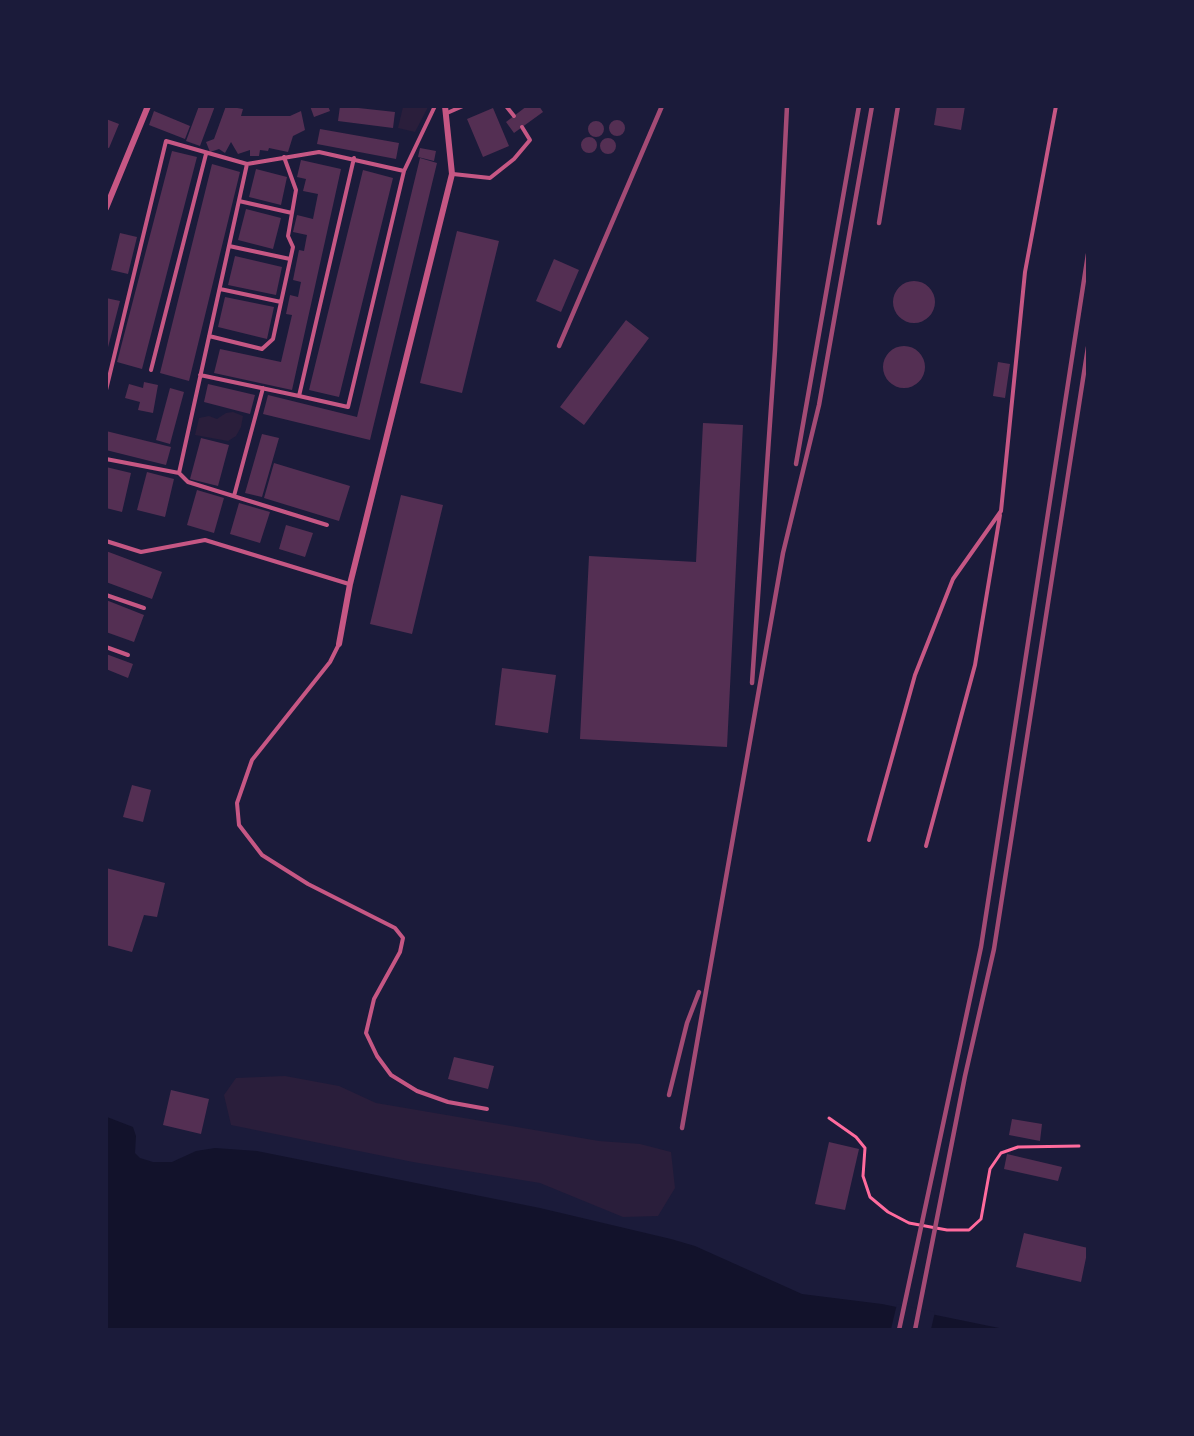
<!DOCTYPE html>
<html>
<head>
<meta charset="utf-8">
<style>
	body { margin:0 }
	#map { position:relative; width:1194px; height:1436px; overflow:hidden; background:#1b1b3a; font-family:"Source Serif 4",serif }
	canvas { display:block }
	.frame { position:absolute; inset:0; border:108px solid #1b1b3a; pointer-events:none }
</style>
</head>
<body>
<div id="map">
<canvas width="1194" height="1436"></canvas>
<div class="frame"></div>
</div>
<script>
const ctx = document.querySelector('canvas').getContext('2d');
ctx.lineJoin = 'round';
function paint(path, color) {
  ctx.fillStyle = color;
  ctx.fill(path, 'evenodd');
}
function shape(rows) {
  const path = new Path2D();
  for (const r of rows) {
    if (r.length === 3) {
      path.moveTo(r[0] + r[2], r[1]);
      path.arc(r[0], r[1], r[2], 0, 2 * Math.PI);
      continue;
    }
    path.moveTo(r[0], r[1]);
    for (let i = 2; i < r.length; i += 2) path.lineTo(r[i], r[i + 1]);
  }
  return path;
}
function stroke(path, color, width, dash) {
  ctx.strokeStyle = color;
  ctx.lineWidth = width;
  ctx.lineCap = dash ? 'butt' : 'round';
  ctx.setLineDash(dash || []);
  ctx.stroke(path);
}
paint(shape([
	[403,107,428,107,415,132,398,128],
	[233,412,243,416,241,427,236,436,228,441,195,435,199,418,209,416,217,419,226,413],
	[285,1076,339,1086,376,1103,599,1141,640,1144,671,1152,675,1188,658,1216,623,1217,540,1183,413,1162,231,1125,224,1095,236,1078]
]), '#2a1e3b');
paint(shape([
	[107,1117,133,1127,136,1136,135,1153,140,1158,153,1162,172,1162,196,1151,215,1148,257,1151,540,1208,671,1239,695,1246,802,1294,882,1304,1004,1329,107,1330]
]), '#12122b');
paint(shape([
	[897,1304,935,1312,931,1329,891,1329]
]), '#1b1b3a');
paint(shape([
	[199,106,215,106,200,146,186,141],
	[226,106,243,109,241,116,290,116,301,111,305,130,293,136,288,152,269,148,268,151,260,150,259,156,250,156,250,150,238,154,231,142,225,153,219,149,210,152,206,142,214,139],
	[310,106,328,106,330,111,314,117],
	[340,106,395,112,393,128,338,121],
	[527,106,539,106,543,112,514,133,506,122],
	[937,106,965,106,961,130,934,125],
	[493,108,509,146,483,157,467,119],
	[154,111,190,126,185,139,149,125],
	[106,119,119,124,109,148,106,147],
	[617,128,8],
	[596,129,8],
	[320,129,399,143,396,159,317,144],
	[589,145,8],
	[608,146,8],
	[420,148,436,151,434,161,418,157],
	[172,151,197,157,142,369,117,362],
	[420,158,437,163,370,440,263,414,268,395,357,417],
	[301,160,341,169,292,390,214,373,220,349,281,362,292,315,286,314,290,295,298,297,301,282,293,280,299,250,304,251,307,235,293,232,297,215,313,219,318,194,303,191,306,179,297,177],
	[212,164,240,172,189,381,160,373],
	[256,169,287,177,281,205,249,197],
	[363,170,393,178,339,397,309,390],
	[246,209,281,218,273,249,238,240],
	[457,231,499,241,462,393,420,383],
	[120,233,137,237,128,274,111,270],
	[235,256,282,267,276,295,228,285],
	[554,259,579,270,561,312,536,301],
	[914,302,21],
	[225,297,274,307,267,339,218,327],
	[106,298,120,301,107,351,106,351],
	[626,320,649,338,584,425,560,407],
	[904,367,21],
	[998,362,1010,364,1005,398,993,396],
	[144,382,158,385,153,413,138,410,140,402,125,398,129,384,143,388],
	[208,384,255,395,250,414,204,402],
	[170,388,184,392,170,444,156,440],
	[703,423,743,425,727,747,580,739,589,556,696,562],
	[106,431,171,447,166,465,106,450],
	[262,434,279,438,262,497,245,493],
	[201,438,229,445,218,486,190,479],
	[274,463,350,486,339,521,264,498],
	[106,467,131,473,122,512,106,508],
	[147,472,174,479,165,517,137,510],
	[197,490,224,498,214,533,187,525],
	[401,495,443,505,412,634,370,624],
	[239,503,270,512,260,543,230,534],
	[286,525,313,533,305,557,279,549],
	[106,551,162,572,152,599,106,582],
	[106,600,144,615,134,642,106,632],
	[106,654,133,664,128,678,106,669],
	[502,668,556,675,548,733,495,725],
	[132,785,151,790,143,822,123,817],
	[106,868,165,883,157,917,144,915,132,952,106,945],
	[454,1057,494,1066,488,1089,448,1079],
	[171,1090,209,1099,201,1134,163,1125],
	[1012,1119,1042,1124,1040,1141,1009,1135],
	[829,1142,859,1149,845,1210,815,1204],
	[1007,1154,1062,1167,1058,1181,1004,1169],
	[1024,1233,1088,1248,1081,1282,1016,1267]
]), '#542f53');
stroke(shape([
	[829,1118,856,1137,865,1148,863,1176,870,1197,888,1212,909,1223,947,1230,969,1230,981,1219,990,1169,1001,1153,1018,1147,1079,1146]
]), '#ff6b9d', 3);
stroke(shape([
	[506,106,514,116],
	[447,113,463,106],
	[354,158,299,396,348,407,404,171,435,106],
	[453,174,490,178,514,159,530,140,522,127],
	[239,201,292,213],
	[229,246,290,259],
	[220,289,281,302],
	[209,336,262,349,273,339,293,247,288,236,296,190,284,157],
	[151,370,206,154],
	[200,375,299,396],
	[106,390,166,141,247,164,319,152,404,171],
	[106,459,179,473,247,164],
	[179,473,188,482,327,525],
	[234,496,263,388],
	[106,541,141,552,205,540,349,584],
	[106,595,144,608],
	[339,644,330,662,252,760,237,803,239,825,262,855,308,884,395,928,403,938,400,952,374,999,366,1033,377,1056,391,1075,417,1091,448,1102,487,1109],
	[106,647,128,655],
	[869,840,915,675,953,579,1001,511,1025,272,1056,106],
	[926,846,975,665,1000,515]
]), '#c65784', 4);
stroke(shape([
	[106,208,148,106],
	[339,644,350,584,452,174,445,106]
]), '#c65784', 6);
stroke(shape([
	[879,223,898,106],
	[559,346,662,106],
	[796,464,859,106],
	[752,683,775,350,787,106],
	[669,1095,687,1023,699,992],
	[682,1128,783,553,819,405,872,106],
	[899,1330,981,947,1088,254],
	[915,1330,965,1076,994,949,1088,347]
]), '#a44b75', 4.5);
</script>
</body>
</html>
